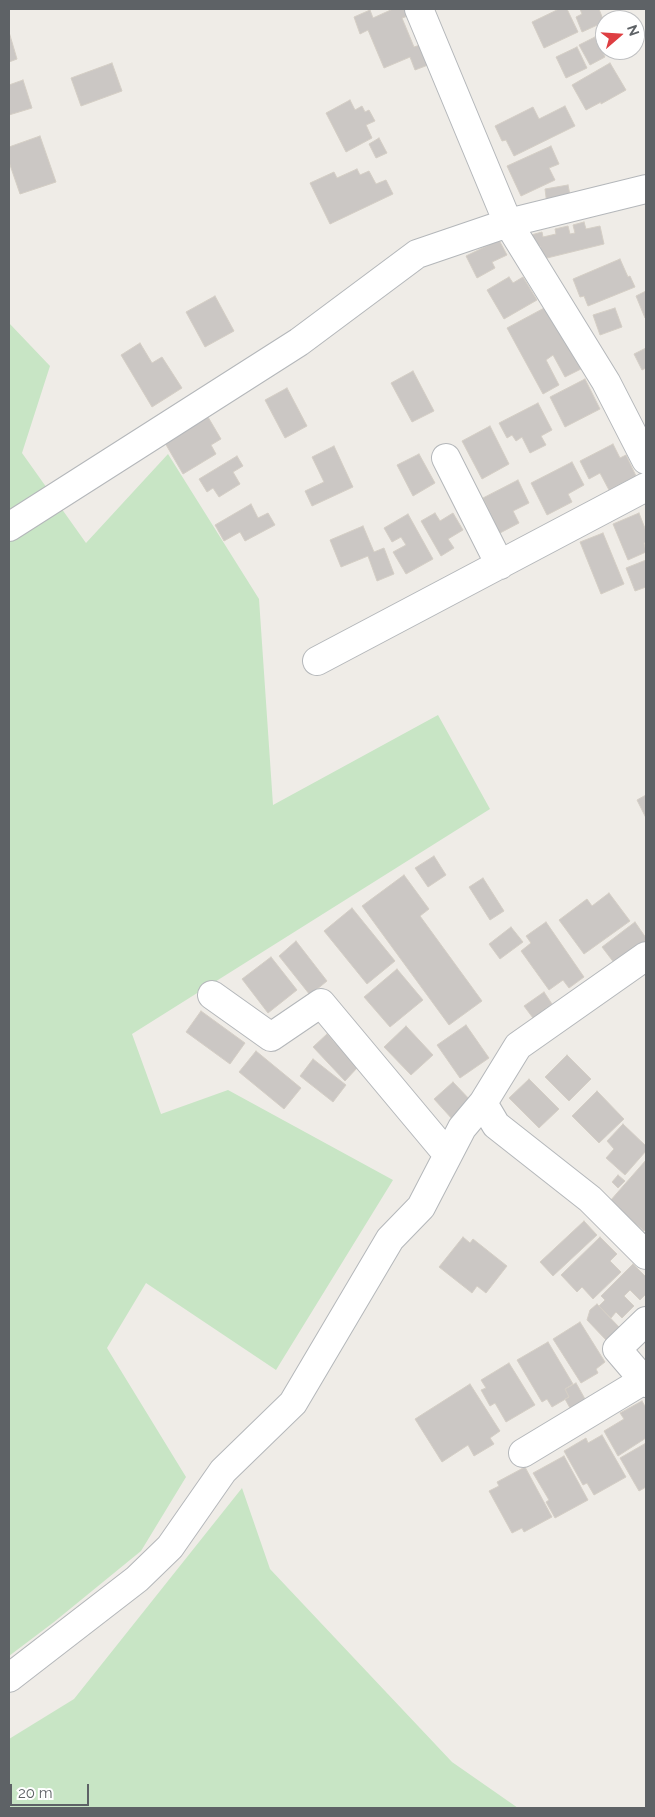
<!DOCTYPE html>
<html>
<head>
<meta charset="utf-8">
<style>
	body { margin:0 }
	#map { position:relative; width:655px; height:1817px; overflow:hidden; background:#efece7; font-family:Raleway,sans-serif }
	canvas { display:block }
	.frame { position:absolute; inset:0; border:10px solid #5e6266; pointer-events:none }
	.north { position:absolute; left:595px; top:10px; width:50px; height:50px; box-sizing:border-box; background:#fff; border:1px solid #bfc0c2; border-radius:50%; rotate:71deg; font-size:14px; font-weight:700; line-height:20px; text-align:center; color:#5e6266 }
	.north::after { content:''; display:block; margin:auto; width:18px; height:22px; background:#de3e42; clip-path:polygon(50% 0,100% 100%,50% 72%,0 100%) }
	.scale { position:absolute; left:10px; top:1784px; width:79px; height:22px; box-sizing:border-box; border:2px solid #5e6266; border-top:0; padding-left:6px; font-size:15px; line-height:18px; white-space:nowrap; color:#5e6266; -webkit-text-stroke:4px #fff; paint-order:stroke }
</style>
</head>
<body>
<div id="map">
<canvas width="655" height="1817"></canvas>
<div class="frame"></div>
<div class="north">N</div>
<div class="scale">20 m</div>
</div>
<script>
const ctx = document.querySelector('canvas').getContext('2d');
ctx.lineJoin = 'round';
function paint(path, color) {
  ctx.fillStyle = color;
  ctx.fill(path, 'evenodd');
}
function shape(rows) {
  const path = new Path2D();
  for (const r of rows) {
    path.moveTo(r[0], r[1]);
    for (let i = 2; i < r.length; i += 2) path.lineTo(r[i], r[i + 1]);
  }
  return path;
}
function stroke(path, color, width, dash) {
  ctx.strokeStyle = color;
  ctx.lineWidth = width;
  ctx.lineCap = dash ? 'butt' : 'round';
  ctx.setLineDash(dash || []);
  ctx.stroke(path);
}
paint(shape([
	[9,323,50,366,22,453,86,543,168,454,259,599,273,805,438,715,490,809,132,1034,161,1114,228,1090,393,1180,276,1370,146,1283,107,1348,186,1477,141,1551,54,1622,9,1656],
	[242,1488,270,1569,452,1762,518,1808,9,1808,9,1739,74,1699]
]), '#c8e5c5');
const building = shape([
	[393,9,406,9,408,16,402,18,414,47,420,45,428,65,415,70,410,57,384,68,368,30,360,34,354,17,370,10,373,18,393,9],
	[559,9,567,9,578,32,544,48,532,22,559,9],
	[580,9,599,9,604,22,582,32,576,17,582,14,580,9],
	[9,32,17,59,9,62,9,32],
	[595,37,605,57,590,65,579,45,595,37],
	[577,47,587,68,566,78,556,57,577,47],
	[112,63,122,91,81,106,71,78,112,63],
	[610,63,626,90,601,104,601,102,586,110,572,85,610,63],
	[23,80,32,108,9,115,9,85,23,80],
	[350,100,355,110,362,106,365,112,369,110,375,121,366,125,372,138,346,152,326,113,350,100],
	[565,106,575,126,514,156,506,140,502,141,495,126,533,107,539,119,565,106],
	[40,136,56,182,20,194,9,162,9,147,40,136],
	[379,138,387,153,376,158,369,144,379,138],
	[551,146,559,164,549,168,555,180,521,196,507,166,551,146],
	[357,169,360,175,369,171,376,184,386,180,393,194,330,224,310,183,334,172,337,178,357,169],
	[568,185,571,200,547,205,545,189,568,185],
	[584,222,586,229,600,226,604,244,543,259,540,246,534,247,531,235,542,232,543,237,556,234,555,229,568,226,570,234,575,233,573,225,584,222],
	[499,240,507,255,492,262,495,268,477,278,466,256,499,240],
	[620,259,628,277,630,276,635,287,588,306,584,296,580,297,573,279,620,259],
	[509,277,513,283,523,277,537,300,504,319,487,290,509,277],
	[646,291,646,317,645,318,636,296,646,291],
	[215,296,234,331,205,347,186,312,215,296],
	[546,307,581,369,565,377,553,355,546,360,559,385,543,394,507,328,546,307],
	[615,308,622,327,600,335,593,315,615,308],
	[140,343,152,363,162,357,182,388,152,407,121,355,140,343],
	[646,348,646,368,642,370,634,354,646,348],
	[413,371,434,411,412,422,391,383,413,371],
	[585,379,600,409,565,427,550,397,585,379],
	[287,388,307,426,285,438,265,400,287,388],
	[538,403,552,430,541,436,546,445,530,453,522,437,516,441,512,435,507,438,499,423,538,403],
	[208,417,221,439,211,445,216,454,183,474,165,443,208,417],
	[490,426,509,464,482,479,462,441,490,426],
	[613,444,620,458,626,455,636,476,609,490,600,473,589,479,580,461,613,444],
	[334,446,353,487,312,506,305,491,324,482,312,457,334,446],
	[419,454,435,483,413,496,397,465,419,454],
	[237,456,243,466,233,472,240,484,219,497,213,488,207,492,199,479,237,456],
	[572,462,584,485,568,494,572,502,547,515,531,483,572,462],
	[518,480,529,503,513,511,519,523,500,533,483,498,518,480],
	[251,504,258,518,268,513,275,525,245,541,240,532,224,541,215,525,251,504],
	[435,513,440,521,453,513,463,530,448,539,454,548,441,556,421,521,435,513],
	[639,513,646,531,646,542,644,543,646,552,628,560,613,524,639,513],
	[408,514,433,559,406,574,393,552,406,545,401,537,392,542,384,528,408,514],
	[363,526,374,552,384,548,394,574,377,581,368,556,341,567,330,540,363,526],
	[603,533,624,584,601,594,580,542,603,533],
	[646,560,646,587,635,591,626,568,646,560],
	[646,795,646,818,637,800,646,795],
	[434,856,446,875,428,887,415,868,434,856],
	[404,875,429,909,420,916,482,1001,449,1025,362,906,404,875],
	[483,878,504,911,490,920,469,887,483,878],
	[609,893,630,921,584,954,559,920,587,899,592,906,609,893],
	[352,908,395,961,367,984,324,931,352,908],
	[546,922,584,977,569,988,563,980,549,990,521,951,531,943,526,936,546,922],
	[635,922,646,938,646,940,615,964,602,947,635,922],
	[511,927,523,942,500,959,489,944,511,927],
	[296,941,327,981,310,995,279,956,296,941],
	[271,957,297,990,268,1013,242,979,271,957],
	[397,969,423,1000,390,1027,364,997,397,969],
	[544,992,552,1004,533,1018,524,1006,544,992],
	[201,1011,245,1043,230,1064,186,1032,201,1011],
	[466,1025,489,1058,460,1078,437,1045,466,1025],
	[406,1026,433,1055,411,1075,384,1047,406,1026],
	[327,1034,358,1067,345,1081,313,1047,327,1034],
	[256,1051,301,1088,284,1109,239,1072,256,1051],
	[567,1055,591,1079,569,1101,545,1077,567,1055],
	[313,1059,346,1085,333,1102,300,1076,313,1059],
	[529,1079,559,1109,539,1128,509,1098,529,1079],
	[453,1082,473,1103,453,1120,434,1099,453,1082],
	[597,1091,624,1119,599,1143,572,1116,597,1091],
	[623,1124,646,1146,646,1151,625,1175,606,1158,614,1149,607,1141,623,1124],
	[646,1160,646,1229,644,1231,610,1201,646,1160],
	[618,1175,625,1181,618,1188,612,1182,618,1175],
	[584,1221,597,1235,553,1276,540,1262,584,1221],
	[463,1237,470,1243,473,1239,507,1266,486,1293,477,1286,472,1293,439,1267,463,1237],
	[600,1237,617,1254,610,1261,621,1272,593,1299,582,1287,577,1292,561,1275,600,1237],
	[633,1264,646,1277,646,1294,640,1300,630,1290,624,1296,634,1306,622,1318,616,1312,611,1318,599,1306,605,1300,601,1296,633,1264],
	[597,1304,619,1327,606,1340,587,1320,590,1310,597,1304],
	[580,1322,605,1362,596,1369,598,1373,581,1383,553,1339,580,1322],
	[548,1342,573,1384,565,1389,569,1397,552,1407,547,1399,542,1402,517,1360,548,1342],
	[509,1363,535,1405,506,1422,495,1403,490,1406,481,1390,486,1388,481,1380,509,1363],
	[576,1383,585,1399,570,1408,565,1399,569,1397,565,1389,576,1383],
	[470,1384,500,1431,490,1438,494,1444,474,1456,468,1445,442,1462,415,1419,470,1384],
	[642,1401,646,1408,646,1438,618,1456,604,1431,624,1419,620,1413,642,1401],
	[602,1435,626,1477,594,1495,587,1483,583,1485,564,1451,586,1438,588,1443,602,1435],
	[646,1443,646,1487,639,1491,620,1458,646,1443],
	[564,1456,588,1500,555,1518,546,1502,549,1500,533,1473,564,1456],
	[525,1467,552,1517,524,1532,522,1528,512,1533,489,1491,499,1486,497,1482,525,1467]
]);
paint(building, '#cbc7c4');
stroke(building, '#d4cec5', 1);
const minor = shape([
	[419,9,508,223,606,382,646,460],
	[446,458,500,565],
	[9,527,299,342,417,254,508,223,646,189],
	[317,661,646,487],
	[212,995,271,1037,321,1003,448,1155],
	[483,1103,496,1125,590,1199,646,1255],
	[646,1321,617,1349,646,1383],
	[523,1453,644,1380],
	[9,1678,137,1579,170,1547,223,1471,293,1403,390,1239,421,1207,462,1128,483,1103,518,1046,646,956]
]);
stroke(minor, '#b4b7ba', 30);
stroke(minor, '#fff', 28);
</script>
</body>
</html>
